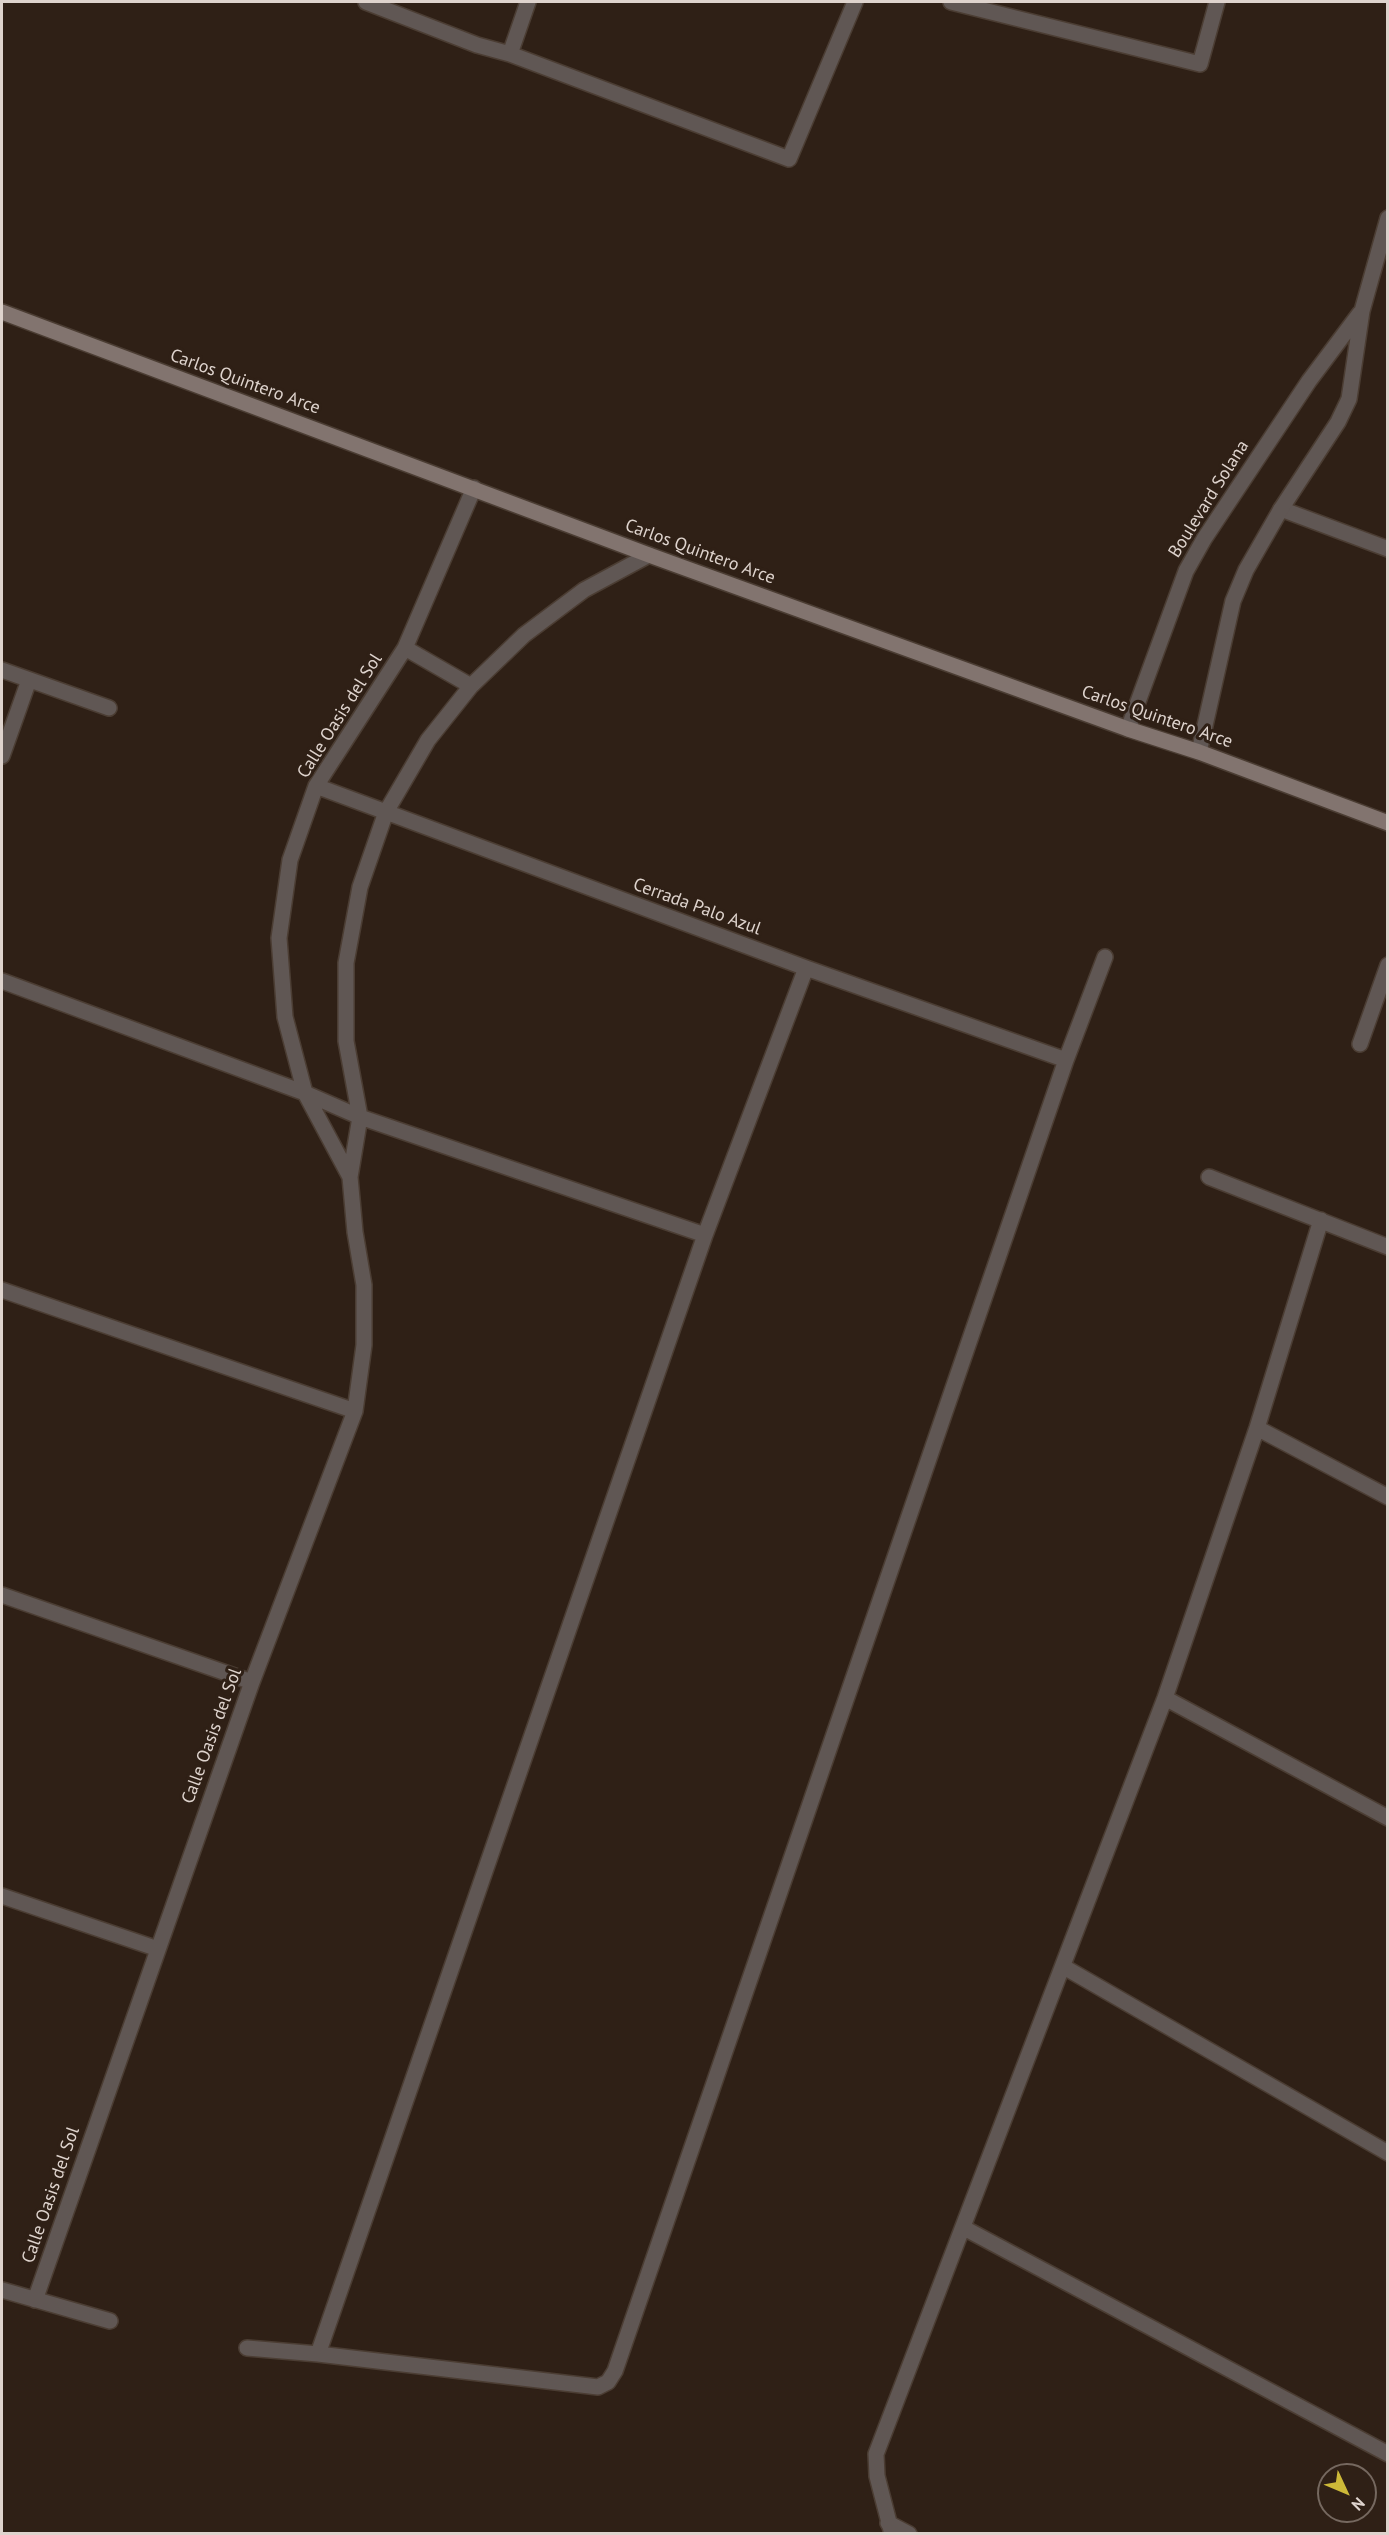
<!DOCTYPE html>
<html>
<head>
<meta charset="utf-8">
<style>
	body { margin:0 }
	#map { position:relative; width:1389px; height:2535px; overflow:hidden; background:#2f2016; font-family:"PT Sans",sans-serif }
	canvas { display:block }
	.frame { position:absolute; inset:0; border:3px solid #ded3cd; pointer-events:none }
	.north { position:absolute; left:1317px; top:2463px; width:60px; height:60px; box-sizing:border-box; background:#2f2016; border:2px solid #75685f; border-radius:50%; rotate:134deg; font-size:16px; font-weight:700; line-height:24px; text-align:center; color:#ded3cd }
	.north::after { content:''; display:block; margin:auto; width:21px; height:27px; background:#cdb938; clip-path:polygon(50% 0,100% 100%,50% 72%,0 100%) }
</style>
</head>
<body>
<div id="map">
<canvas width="1389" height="2535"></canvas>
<div class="frame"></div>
<div class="north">N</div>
</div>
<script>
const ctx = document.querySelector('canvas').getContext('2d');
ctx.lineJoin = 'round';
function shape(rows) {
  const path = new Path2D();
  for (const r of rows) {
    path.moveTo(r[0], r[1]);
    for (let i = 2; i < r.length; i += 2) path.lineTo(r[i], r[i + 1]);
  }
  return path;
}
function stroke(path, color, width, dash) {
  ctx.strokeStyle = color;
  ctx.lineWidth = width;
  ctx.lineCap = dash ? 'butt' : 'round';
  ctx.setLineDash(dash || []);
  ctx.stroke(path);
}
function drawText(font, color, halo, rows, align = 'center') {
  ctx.font = font + ' "PT Sans",sans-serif';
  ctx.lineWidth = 6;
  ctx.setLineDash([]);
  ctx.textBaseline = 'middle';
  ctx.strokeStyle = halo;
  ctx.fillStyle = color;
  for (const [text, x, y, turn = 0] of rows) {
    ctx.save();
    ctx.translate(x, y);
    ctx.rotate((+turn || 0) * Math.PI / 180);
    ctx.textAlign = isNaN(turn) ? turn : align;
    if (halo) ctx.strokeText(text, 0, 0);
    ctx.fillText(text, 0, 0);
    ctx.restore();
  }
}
const lane = shape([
	[1281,509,1388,549],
	[1360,1044,1388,965]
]);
const street = shape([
	[366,2,477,45,510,54,528,2],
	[951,2,1200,64,1217,2],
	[510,54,789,159,855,2],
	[405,648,471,686],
	[2,670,109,708],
	[1128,729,1186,571,1204,539,1309,381,1360,313],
	[1199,752,1233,601,1246,570,1281,509,1338,422,1349,399,1362,311,1388,218],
	[2,756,29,680],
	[316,786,806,968,1066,1060],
	[2,981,305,1093,360,1117,705,1235],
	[350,1177,305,1093,285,1017,279,938,290,860,316,786,405,648,474,488],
	[1209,1177,1388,1247],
	[2,1290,355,1411],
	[1257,1428,1388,1497],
	[2,1595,252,1682],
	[1165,1698,1388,1818],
	[2,1896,158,1949],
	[1064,1967,1388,2153],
	[964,2228,1388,2454],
	[2,2290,110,2321],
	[35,2300,252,1682,355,1411,364,1345,364,1285,355,1232,350,1177,360,1117,346,1041,346,963,360,887,386,812,428,740,471,686,524,635,584,590,649,555],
	[247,2348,318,2354,598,2387,608,2382,615,2371,1066,1060,1105,957],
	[318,2354,705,1235,806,968],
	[888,2523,909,2534],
	[892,2534,877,2476,876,2454,1165,1698,1257,1428,1321,1220]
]);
const secondary = shape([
	[2,312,649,555,1128,729,1199,752,1388,823]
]);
stroke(lane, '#4b3d33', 18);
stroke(street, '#4b3d33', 18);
stroke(secondary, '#4b3d33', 18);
stroke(lane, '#605754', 15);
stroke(street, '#605754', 15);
stroke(secondary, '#82746f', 15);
drawText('18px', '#ded3cd', '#2f2016', [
	["Carlos Quintero Arce",245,382,20],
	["Boulevard Solana",1209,499,-58],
	["Carlos Quintero Arce",700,552,20],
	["Calle Oasis del Sol",340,716,-58],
	["Carlos Quintero Arce",1157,717,19],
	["Cerrada Palo Azul",697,907,20],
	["Calle Oasis del Sol",212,1736,-70],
	["Calle Oasis del Sol",51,2195,-71]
]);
</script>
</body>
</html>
